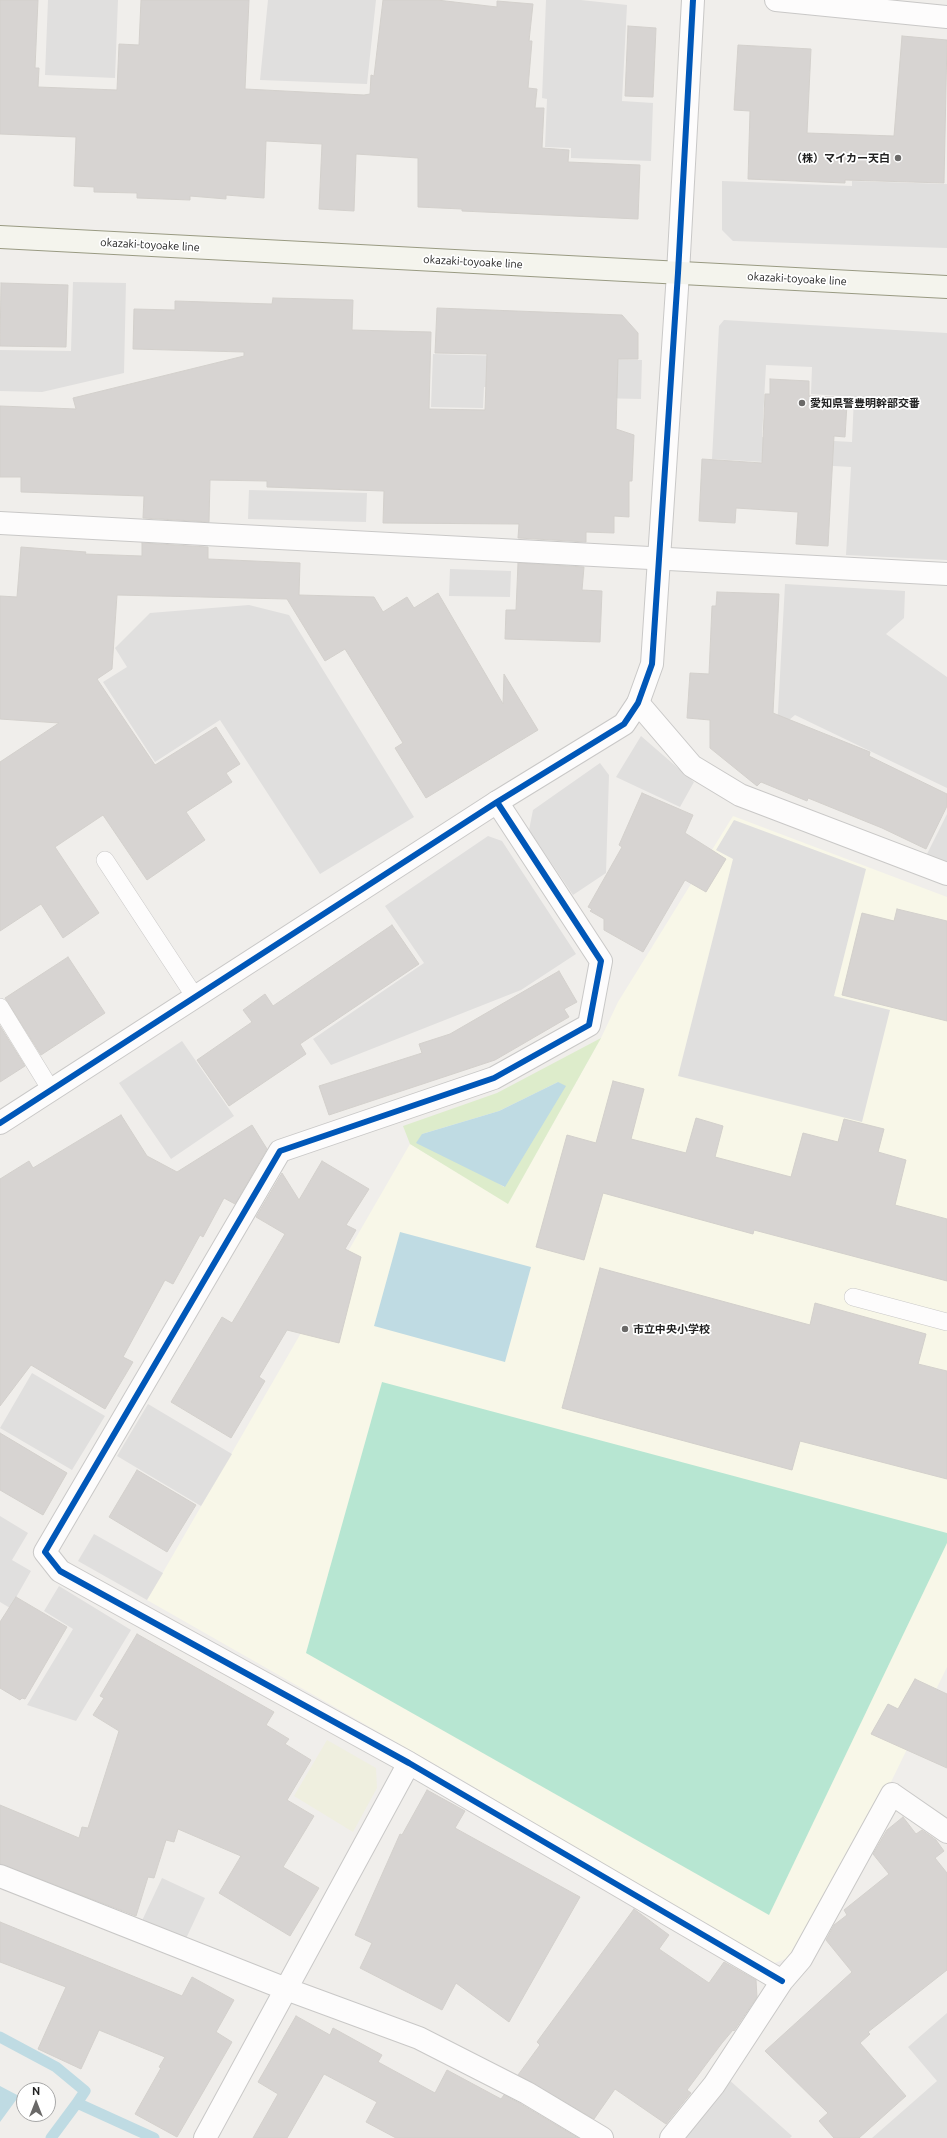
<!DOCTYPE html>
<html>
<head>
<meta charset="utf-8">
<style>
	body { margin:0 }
	#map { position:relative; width:947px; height:2138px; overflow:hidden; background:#f0eeeb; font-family:Ubuntu,sans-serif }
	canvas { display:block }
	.north { position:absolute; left:16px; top:2082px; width:40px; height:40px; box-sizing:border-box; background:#fff; border:1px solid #a7a7a7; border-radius:50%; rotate:0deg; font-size:11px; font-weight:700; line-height:16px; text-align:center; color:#222 }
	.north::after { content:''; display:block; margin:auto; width:14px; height:18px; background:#6a6968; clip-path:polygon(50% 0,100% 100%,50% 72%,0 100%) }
</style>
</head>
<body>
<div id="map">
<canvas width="947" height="2138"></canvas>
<div class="north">N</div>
</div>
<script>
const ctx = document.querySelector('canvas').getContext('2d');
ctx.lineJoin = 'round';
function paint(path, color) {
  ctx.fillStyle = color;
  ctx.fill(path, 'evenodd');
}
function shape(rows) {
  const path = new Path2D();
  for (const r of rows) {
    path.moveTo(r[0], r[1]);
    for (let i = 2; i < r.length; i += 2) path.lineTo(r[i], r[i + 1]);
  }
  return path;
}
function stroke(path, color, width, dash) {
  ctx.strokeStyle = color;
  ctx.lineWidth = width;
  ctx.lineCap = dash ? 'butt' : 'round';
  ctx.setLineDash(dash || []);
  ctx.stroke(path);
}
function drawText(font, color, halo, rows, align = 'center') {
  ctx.font = font + ' Ubuntu,"Noto Sans JP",sans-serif';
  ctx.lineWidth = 3.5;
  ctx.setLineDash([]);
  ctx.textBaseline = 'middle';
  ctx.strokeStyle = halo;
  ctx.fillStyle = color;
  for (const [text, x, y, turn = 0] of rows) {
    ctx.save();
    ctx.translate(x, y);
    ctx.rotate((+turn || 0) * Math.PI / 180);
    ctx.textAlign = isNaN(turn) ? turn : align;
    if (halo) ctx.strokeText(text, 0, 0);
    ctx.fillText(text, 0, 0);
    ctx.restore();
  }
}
paint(shape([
	[733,816,947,897,947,1667,891,1782,791,1957,769,1965,461,1779,147,1600,410,1144,508,1203,601,1038,618,1002]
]), '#f8f7e8');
paint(shape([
	[327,1740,376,1768,377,1788,353,1832,294,1796]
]), '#efefdf');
paint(shape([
	[601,1038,508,1204,410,1144,403,1126,497,1093],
	[558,1082,504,1187,422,1134,499,1111]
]), '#ddeccb');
paint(shape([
	[382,1382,947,1533,947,1543,769,1915,306,1653]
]), '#b7e6d2');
paint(shape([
	[48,0,118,0,115,78,45,75],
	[268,0,376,0,367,84,260,80],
	[546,0,581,0,627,5,622,101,653,103,651,161,571,158,571,148,545,147,547,99,542,98],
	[722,181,852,186,852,181,947,184,947,248,733,241,722,230],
	[73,282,126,283,124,373,42,392,0,391,0,350,71,351],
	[724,320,947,333,947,560,846,555,851,467,712,459,719,326],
	[766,365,812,367,811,394,854,397,852,442,762,437],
	[433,354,642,360,641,399,551,397,551,388,484,387,483,408,431,407],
	[249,490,367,493,366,522,248,519],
	[450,569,511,571,510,597,449,596],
	[785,584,905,591,904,618,886,634,947,677,947,788,795,715,777,730],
	[249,605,289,615,414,817,320,874,220,720,155,762,103,682,127,667,115,648,150,613],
	[641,736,694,782,680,807,616,777],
	[600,763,609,775,606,873,573,895,529,830,533,810],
	[947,814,947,864,926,856],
	[734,820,866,869,834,996,890,1010,862,1122,678,1076,733,859,716,850],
	[488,836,502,841,576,954,521,990,331,1065,313,1039,424,963,385,906],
	[182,1041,234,1116,171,1159,119,1083],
	[32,1373,105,1416,72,1470,0,1428],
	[148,1404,232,1454,201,1506,117,1456],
	[0,1516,28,1533,12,1560,31,1571,10,1608,0,1602],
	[94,1534,163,1573,147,1600,78,1561],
	[59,1586,131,1630,76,1721,27,1705,73,1629,44,1611],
	[162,1878,205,1898,183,1945,140,1925],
	[947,2013,947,2138,872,2138,937,2081,908,2047],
	[727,2078,792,2136,790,2138,681,2138]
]), '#e0dfde');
paint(shape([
	[558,1082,566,1086,505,1187,416,1143,422,1134,499,1111],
	[400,1232,531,1267,505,1362,374,1326],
	[0,2086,19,2096,0,2122]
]), '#bfdbe3');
stroke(shape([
	[0,2037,56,2067,85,2091,77,2103],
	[51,2138,77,2103,154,2138]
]), '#bfdbe3', 11);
const building = shape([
	[0,0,38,0,35,68,39,68,38,87,117,90,119,44,139,45,141,0,249,0,245,89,364,95,370,94,371,75,374,76,383,0,437,0,497,7,497,1,533,4,529,41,532,41,528,88,537,89,535,108,544,108,542,148,569,150,568,162,640,165,638,219,462,211,462,209,418,207,418,158,356,154,354,211,319,209,322,144,266,141,264,198,226,195,226,199,190,196,190,200,137,198,137,193,94,192,94,187,74,186,76,137,0,134,0,0],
	[628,26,656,28,653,97,625,96,628,26],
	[902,36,947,40,944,183,845,180,845,183,748,179,750,111,734,110,738,45,811,49,807,133,894,136,902,36],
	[1,283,68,285,66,347,0,346,1,283],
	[273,298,353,300,352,330,431,332,429,409,485,410,487,354,435,353,437,308,622,315,638,333,638,359,618,359,616,429,634,435,632,481,629,481,629,517,614,516,614,533,586,532,586,542,518,538,519,524,383,523,384,491,267,487,267,481,210,480,209,522,143,518,144,496,21,492,21,477,0,477,0,406,76,409,73,398,244,356,244,352,133,349,134,309,175,310,175,301,272,304,273,298],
	[770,379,809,381,809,396,834,397,833,403,847,404,845,437,834,436,828,546,796,544,798,512,736,508,735,523,699,521,702,459,762,463,765,394,770,394,770,379],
	[142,543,208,547,208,559,300,563,299,595,374,597,383,612,407,597,414,608,438,593,503,704,504,674,538,730,426,798,395,748,403,743,345,649,325,661,287,599,117,595,112,669,97,679,155,765,216,727,240,764,226,773,232,782,186,812,205,840,147,880,103,815,55,847,99,913,63,938,41,904,0,931,0,762,59,723,0,719,0,596,17,597,21,547,86,552,85,554,142,556,142,543],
	[518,563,584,567,582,590,602,591,600,642,505,639,506,610,516,610,518,563],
	[717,592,779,594,773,713,870,752,869,756,947,794,947,806,926,849,882,828,808,798,807,801,761,782,757,786,710,748,710,720,687,718,690,673,709,674,712,606,716,606,717,592],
	[642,793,693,815,685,833,726,859,706,892,685,880,643,952,604,930,604,919,590,911,592,909,588,907,622,847,619,845,642,793],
	[897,909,947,921,947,1021,842,995,862,913,894,921,897,909],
	[392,925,419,964,300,1044,306,1054,229,1106,197,1060,252,1022,243,1010,265,994,273,1006,392,925],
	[68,957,105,1013,41,1055,5,998,68,957],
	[559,971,577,1002,564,1009,569,1017,495,1060,329,1115,319,1086,422,1053,419,1044,450,1034,559,971],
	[0,1026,25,1066,0,1082,0,1026],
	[613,1081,644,1089,631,1139,686,1153,696,1118,723,1126,715,1157,791,1177,803,1133,838,1142,844,1119,884,1129,878,1152,906,1160,895,1205,947,1219,947,1281,754,1230,753,1234,603,1193,584,1260,536,1247,567,1135,596,1143,613,1081],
	[121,1115,147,1156,177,1172,252,1125,267,1149,235,1204,224,1198,203,1237,200,1235,173,1284,165,1280,123,1357,133,1362,105,1409,31,1365,0,1406,0,1179,29,1161,33,1168,121,1115],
	[322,1161,369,1189,346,1225,356,1230,345,1249,361,1257,339,1343,287,1330,259,1377,265,1381,231,1438,171,1402,222,1317,232,1323,285,1234,256,1217,282,1173,299,1200,322,1161],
	[600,1268,810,1325,815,1303,926,1334,918,1364,947,1371,947,1479,800,1441,792,1470,562,1408,600,1268],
	[0,1433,67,1473,43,1515,0,1490,0,1433],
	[137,1470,196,1505,167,1552,109,1517,137,1470],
	[16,1597,67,1627,25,1699,22,1698,20,1700,0,1688,0,1622,16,1597],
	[137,1634,274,1712,266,1725,289,1739,285,1744,311,1760,287,1800,314,1816,283,1867,319,1888,290,1936,219,1893,241,1856,178,1829,174,1842,166,1840,154,1878,148,1877,136,1916,0,1864,0,1805,79,1838,82,1827,88,1828,119,1731,93,1715,104,1698,100,1696,137,1634],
	[915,1679,947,1694,947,1768,871,1734,888,1704,898,1709,915,1679],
	[427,1790,465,1811,455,1828,580,1897,509,2022,456,1983,442,2010,360,1968,372,1943,355,1935,400,1834,402,1835,427,1790],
	[903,1817,916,1834,922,1830,936,1840,944,1851,935,1858,947,1873,947,1970,868,2032,870,2034,860,2043,906,2096,859,2138,834,2138,819,2121,828,2113,765,2051,852,1972,826,1940,834,1925,847,1915,844,1910,889,1874,873,1854,887,1830,903,1817],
	[634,1909,669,1935,659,1949,709,1983,724,1962,756,1980,757,1997,734,2031,733,2030,722,2043,687,2090,691,2093,666,2124,615,2089,594,2119,518,2075,540,2045,537,2042,634,1909],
	[0,1922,182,1996,192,1977,234,2000,216,2032,232,2042,177,2137,135,2114,161,2068,159,2067,165,2057,99,2030,81,2069,38,2049,66,1987,0,1962,0,1922],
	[296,2016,330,2035,333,2028,382,2055,378,2062,435,2093,447,2070,501,2099,504,2095,521,2104,578,2138,396,2138,366,2122,377,2102,324,2074,287,2138,253,2138,278,2094,258,2082,296,2016]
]);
paint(building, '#d7d4d2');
stroke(building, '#d3d0cc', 1);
const service = shape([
	[105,860,195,997],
	[0,1007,51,1090],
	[853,1297,947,1322]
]);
const minor = shape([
	[776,0,947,17],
	[0,523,947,574],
	[638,703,692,766,740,795,947,874],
	[497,802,601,961,589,1025,494,1078,280,1151,45,1552,60,1571,409,1763,782,1981],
	[0,1876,286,1989,419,2038,527,2093,602,2138],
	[205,2138,409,1763],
	[671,2138,714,2085,782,1981,801,1959,892,1794,947,1832]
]);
const tertiary = shape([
	[0,1123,497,802,624,724,638,703,652,664,678,273,693,0]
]);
const secondary = shape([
	[0,237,947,287]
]);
stroke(service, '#c9c8c7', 18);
stroke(minor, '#c9c8c7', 24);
stroke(tertiary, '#c9c8c7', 24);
stroke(secondary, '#999a82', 24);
stroke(service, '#fdfcfc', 17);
stroke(minor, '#fdfcfc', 22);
stroke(tertiary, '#fdfcfc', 22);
stroke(secondary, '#f4f4ed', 22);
stroke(shape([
	[497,802,601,961,589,1025,494,1078,280,1151,45,1552,60,1571,409,1763,782,1981],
	[0,1123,497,802,624,724,638,703,652,664,678,273,693,0]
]), '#0057b8', 6);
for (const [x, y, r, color] of [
	[898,158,4,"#6a6968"],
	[802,403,4,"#6a6968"],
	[625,1329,4,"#6a6968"]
]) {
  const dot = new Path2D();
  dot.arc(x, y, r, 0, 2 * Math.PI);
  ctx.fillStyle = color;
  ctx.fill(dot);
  stroke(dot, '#fff', 1.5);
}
drawText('bold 11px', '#222', '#fff', [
	["（株）マイカー天白",890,158,"right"],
	["愛知県警豊明幹部交番",810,403],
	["市立中央小学校",633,1329]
], 'left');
drawText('11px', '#222', '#fff', [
	["okazaki-toyoake line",150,245,3],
	["okazaki-toyoake line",473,262,3],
	["okazaki-toyoake line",797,279,3]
]);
</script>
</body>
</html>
